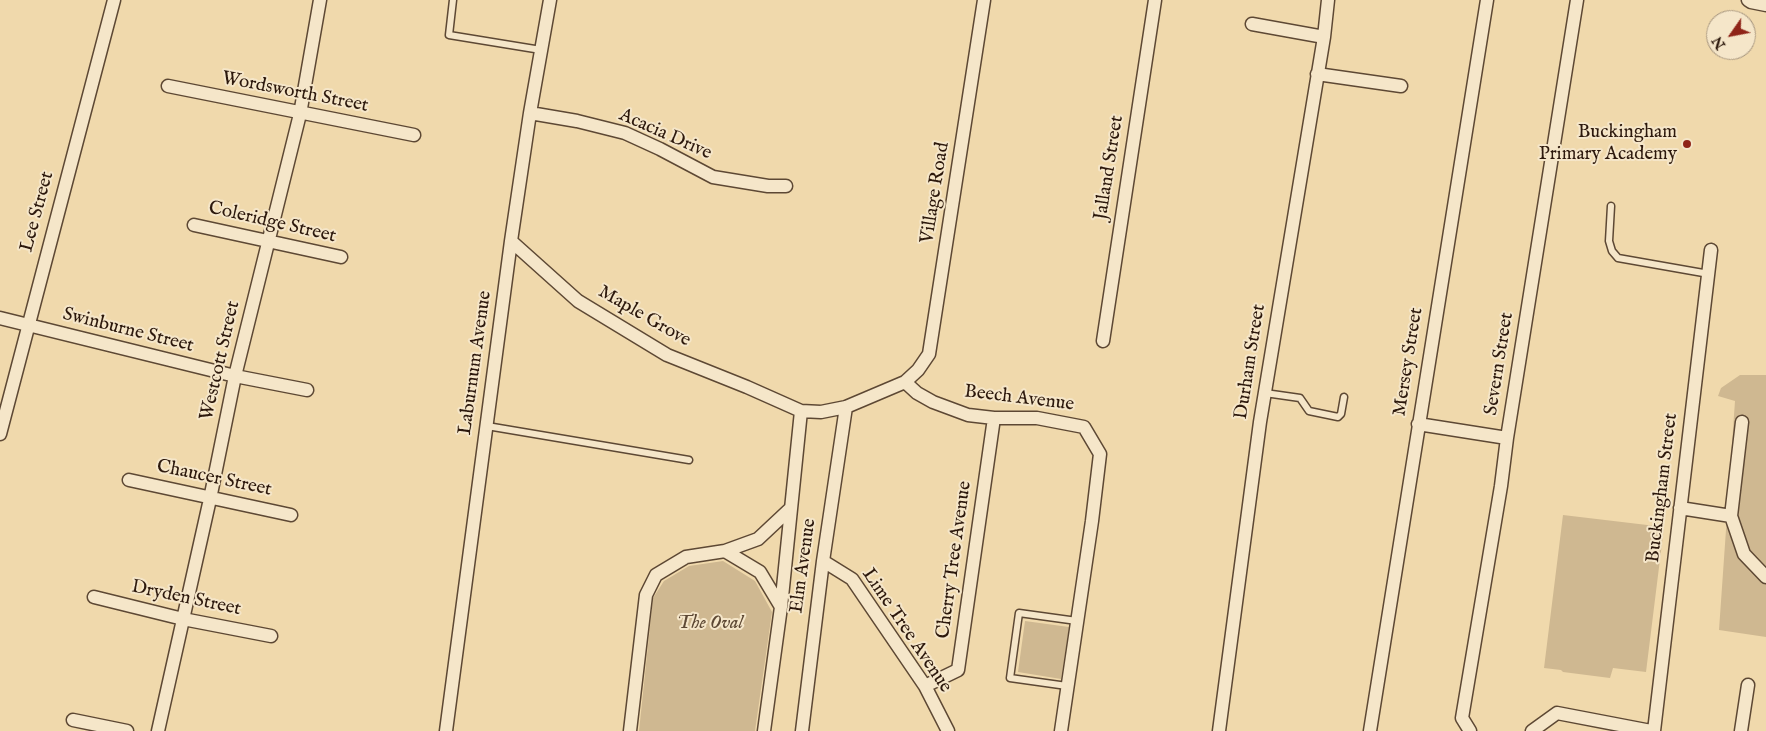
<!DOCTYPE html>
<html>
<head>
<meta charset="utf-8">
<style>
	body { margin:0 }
	#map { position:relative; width:1766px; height:731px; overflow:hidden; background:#f0d9ac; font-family:"IM FELL English",serif }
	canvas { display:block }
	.north { position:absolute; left:1706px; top:10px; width:50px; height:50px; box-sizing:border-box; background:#f5e6c9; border:1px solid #a5947d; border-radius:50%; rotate:237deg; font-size:14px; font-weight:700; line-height:20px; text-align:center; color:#2c180c }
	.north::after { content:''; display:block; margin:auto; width:18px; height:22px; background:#8f2418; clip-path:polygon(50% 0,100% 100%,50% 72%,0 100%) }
</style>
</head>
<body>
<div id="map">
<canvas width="1766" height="731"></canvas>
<div class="north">N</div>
</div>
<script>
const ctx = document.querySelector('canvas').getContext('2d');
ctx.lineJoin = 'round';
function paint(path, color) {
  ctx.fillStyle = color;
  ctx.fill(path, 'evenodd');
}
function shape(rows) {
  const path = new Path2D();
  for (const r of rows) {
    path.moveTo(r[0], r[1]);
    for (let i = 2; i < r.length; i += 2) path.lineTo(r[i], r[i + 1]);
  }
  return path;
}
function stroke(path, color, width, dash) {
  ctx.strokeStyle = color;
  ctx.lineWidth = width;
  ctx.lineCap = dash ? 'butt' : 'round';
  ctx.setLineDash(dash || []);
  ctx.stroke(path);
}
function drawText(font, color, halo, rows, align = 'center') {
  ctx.font = font + ' "IM FELL English",serif';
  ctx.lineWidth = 4;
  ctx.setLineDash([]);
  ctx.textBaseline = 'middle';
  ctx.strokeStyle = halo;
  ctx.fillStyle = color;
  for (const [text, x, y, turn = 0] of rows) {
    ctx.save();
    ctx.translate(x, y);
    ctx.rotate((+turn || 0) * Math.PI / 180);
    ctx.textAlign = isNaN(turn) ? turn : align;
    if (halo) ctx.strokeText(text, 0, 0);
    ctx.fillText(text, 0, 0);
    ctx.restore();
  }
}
paint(shape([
	[1740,375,1766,375,1766,637,1719,630,1735,401,1718,396,1721,388],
	[1563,515,1664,527,1646,672,1613,668,1610,678,1563,672,1561,670,1544,668],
	[723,561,755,581,772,612,755,731,639,731,653,598,664,581,689,566],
	[1025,621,1069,627,1061,679,1018,672]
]), '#cfb891');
const lane = shape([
	[453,0,449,35,541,50],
	[1611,206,1609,241,1612,251,1618,258,1709,274],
	[1265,393,1300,398,1309,411,1338,417,1341,414,1344,397],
	[487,426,689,460],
	[1067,686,1010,678,1019,613,1077,621]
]);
const street = shape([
	[1748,0,1751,2,1766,5],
	[1252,24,1324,37],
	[1317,74,1401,86],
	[168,86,414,135],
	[530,113,577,121,625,133,660,149,713,177,768,186,786,186],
	[194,225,341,257],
	[511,241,578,301,667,355,747,387,801,411,821,412,846,407,905,382,917,393,933,402,968,415,994,418,1037,418,1084,427,1100,454,1092,521,1061,731],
	[0,318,235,376,307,390],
	[1103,341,1155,0],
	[905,382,918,370,929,354,984,0],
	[1418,424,1507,438],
	[0,434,114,0],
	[129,480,291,515],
	[1680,508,1731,516,1744,554,1766,577],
	[1731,516,1742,422],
	[725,551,760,572,781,607],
	[823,561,852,579,925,686,948,731],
	[94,597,183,619,271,636],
	[925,686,958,670,994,418],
	[73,720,127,731],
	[158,731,210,499,235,376,300,114,320,0],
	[446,731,511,241,530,113,550,0],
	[630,731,646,595,656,575,686,557,725,551,758,539,790,509],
	[764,731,781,607,801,411],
	[802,731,823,561,846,407],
	[1219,731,1260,422,1324,37,1328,0],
	[1370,731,1487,0],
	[1470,731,1462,718,1501,486,1507,438,1577,0],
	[1532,731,1557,713,1651,731],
	[1654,731,1711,250],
	[1741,731,1748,685]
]);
stroke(lane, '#5d4834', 9);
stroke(street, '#5d4834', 15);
stroke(lane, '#f5e6c9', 6);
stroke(street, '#f5e6c9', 12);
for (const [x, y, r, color] of [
	[1687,144,5,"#8f2418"]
]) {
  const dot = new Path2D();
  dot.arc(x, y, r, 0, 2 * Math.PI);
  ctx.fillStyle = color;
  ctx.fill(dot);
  stroke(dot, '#f5e6c9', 2);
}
drawText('19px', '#2c180c', '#f5e6c9', [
	["Wordsworth Street",295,93,11],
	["Acacia Drive",665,135,24],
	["Jalland Street",1110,168,-81],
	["Village Road",936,193,-81],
	["Lee Street",38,212,-75],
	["Coleridge Street",272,223,13],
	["Maple Grove",644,317,30],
	["Swinburne Street",128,331,14],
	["Westcott Street",221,361,-77],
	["Durham Street",1251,362,-81],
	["Mersey Street",1409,362,-81],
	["Laburnum Avenue",476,363,-82],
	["Severn Street",1500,364,-81],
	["Beech Avenue",1019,399,7],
	["Chaucer Street",214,479,12],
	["Buckingham Street",1663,488,-83],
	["Cherry Tree Avenue",955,560,-82],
	["Elm Avenue",804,566,-82],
	["Dryden Street",186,599,12],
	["Lime Tree Avenue",906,631,56]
]);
drawText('19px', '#2c180c', '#f5e6c9', [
	["Buckingham",1677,133],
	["Primary Academy",1677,155]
], 'right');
drawText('italic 19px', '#5d4834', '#f5e6c9', [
	["The Oval",710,624]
]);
</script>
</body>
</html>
